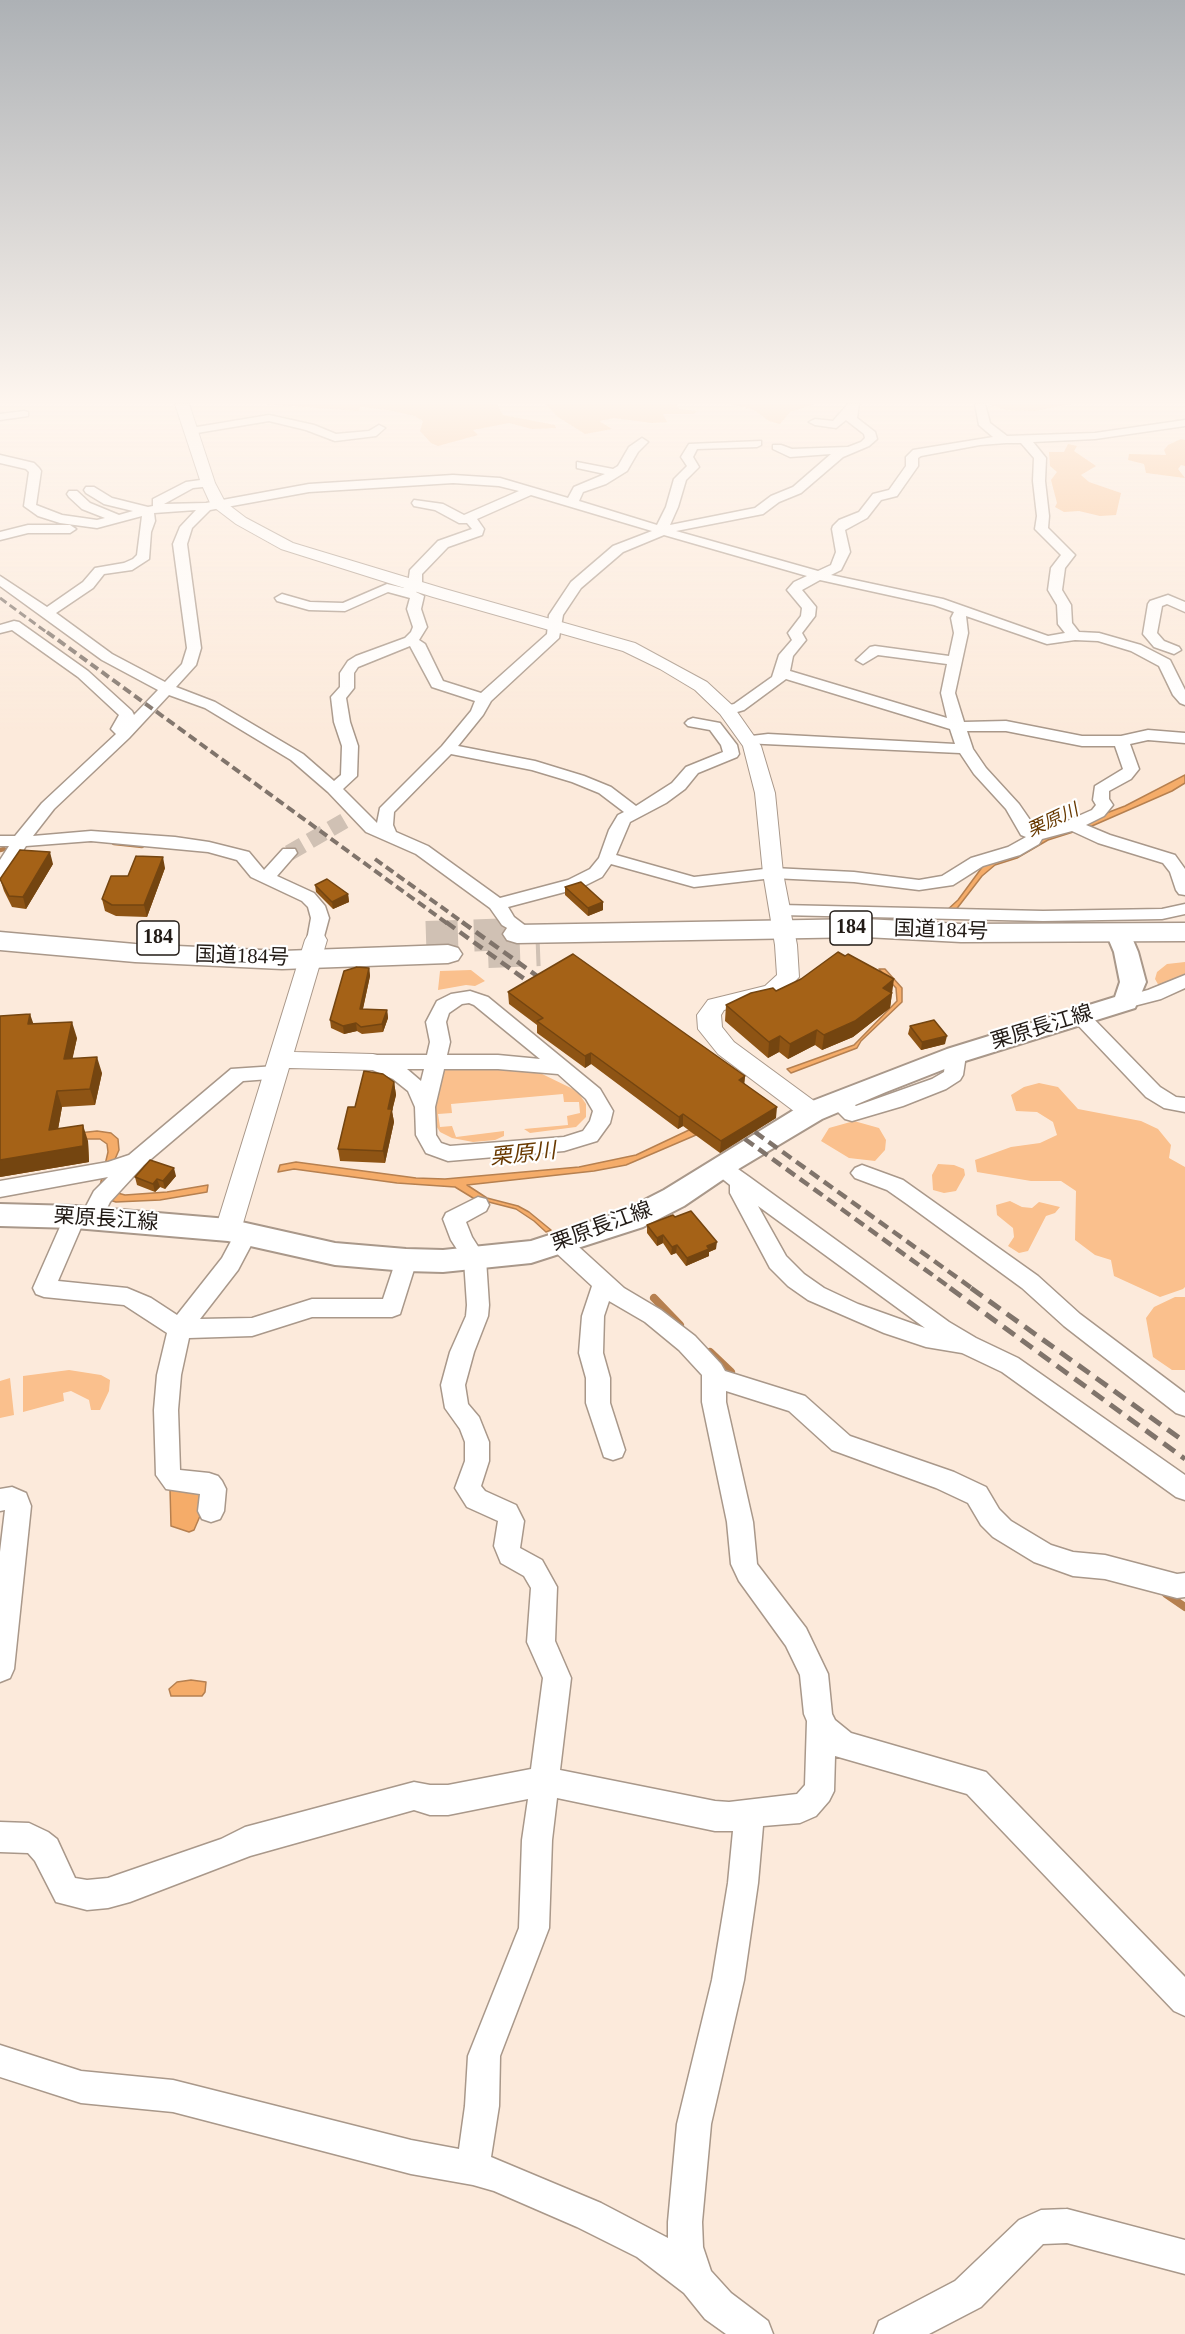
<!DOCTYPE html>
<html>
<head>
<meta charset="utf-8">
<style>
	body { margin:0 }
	canvas { display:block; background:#fceadb }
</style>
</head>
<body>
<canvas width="1185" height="2334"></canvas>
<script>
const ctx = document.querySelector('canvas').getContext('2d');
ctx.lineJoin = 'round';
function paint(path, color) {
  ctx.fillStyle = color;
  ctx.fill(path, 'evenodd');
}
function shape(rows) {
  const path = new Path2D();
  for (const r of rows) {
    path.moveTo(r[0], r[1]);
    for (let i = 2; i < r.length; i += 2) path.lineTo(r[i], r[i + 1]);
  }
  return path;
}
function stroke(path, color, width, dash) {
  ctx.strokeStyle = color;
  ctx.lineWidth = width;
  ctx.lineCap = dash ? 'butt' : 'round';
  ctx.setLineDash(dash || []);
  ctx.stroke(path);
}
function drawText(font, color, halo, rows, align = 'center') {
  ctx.font = font + ' "Times New Roman","Noto Sans JP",serif';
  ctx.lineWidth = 4.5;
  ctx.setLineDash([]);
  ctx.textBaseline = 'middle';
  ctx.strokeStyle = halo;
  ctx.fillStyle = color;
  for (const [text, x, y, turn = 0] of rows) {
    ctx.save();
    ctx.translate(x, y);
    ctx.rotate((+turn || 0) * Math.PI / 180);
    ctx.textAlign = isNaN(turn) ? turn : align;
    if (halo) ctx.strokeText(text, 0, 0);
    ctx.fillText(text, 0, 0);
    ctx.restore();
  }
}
paint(shape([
	[264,404,497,404,503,415,555,425,556,428,532,429,509,423,473,430,478,435,438,446,431,443,420,431,423,421,415,416,388,410,361,407,358,411],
	[545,404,676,404,679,409,698,411,693,414,663,414,667,422,652,423,614,418,599,421,612,429,585,434,558,417],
	[730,404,815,404,790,412,780,424,769,421,754,410],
	[988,404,1072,404,1035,411,1006,410],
	[1181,439,1185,440,1185,466,1181,465,1178,469,1185,478,1146,473,1144,464,1128,460,1129,454,1166,455,1164,450,1168,445],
	[1068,444,1077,446,1074,451,1096,466,1081,475,1089,482,1121,493,1116,515,1100,516,1079,511,1064,512,1055,507,1057,503,1051,480,1057,472,1050,466,1049,452,1064,452],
	[1185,962,1185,975,1159,986,1155,979,1157,972,1167,964],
	[471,970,485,981,475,986,466,985,438,990,440,971],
	[454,1067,538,1072,573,1089,580,1095,586,1104,586,1117,576,1127,530,1133,524,1129,568,1125,567,1116,580,1113,579,1102,564,1102,563,1094,451,1104,452,1113,438,1114,440,1127,452,1126,456,1137,504,1131,504,1136,495,1140,473,1142,452,1138,440,1132,433,1121,437,1079,445,1070],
	[1039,1083,1058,1087,1078,1109,1141,1121,1158,1129,1171,1145,1169,1158,1185,1167,1185,1287,1183,1289,1160,1297,1114,1276,1111,1260,1095,1255,1075,1240,1076,1191,1061,1181,1031,1181,977,1172,975,1160,1011,1147,1040,1143,1057,1135,1053,1122,1037,1112,1016,1111,1011,1095,1024,1087],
	[854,1121,879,1128,886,1140,885,1150,875,1161,849,1158,821,1141,829,1128],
	[938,1164,954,1165,964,1169,965,1175,956,1191,944,1193,933,1190,932,1175],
	[1010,1201,1022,1207,1032,1208,1039,1202,1060,1207,1055,1213,1046,1216,1028,1251,1019,1253,1008,1246,1014,1237,1013,1228,997,1215,996,1205],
	[1175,1297,1185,1297,1185,1370,1172,1370,1153,1357,1146,1318,1154,1307],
	[69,1370,101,1375,110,1380,109,1391,100,1410,91,1410,89,1400,71,1391,63,1393,64,1401,23,1412,23,1376],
	[10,1378,14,1415,0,1418,0,1381]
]), '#fac08d');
const water = shape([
	[1185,775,1185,783,1172,791,1092,826,1048,840,1017,858,995,865,982,876,955,911,946,911,958,900,983,866,1043,837,1125,806,1185,775],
	[879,969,885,969,902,988,902,1002,861,1041,857,1048,791,1073,787,1069,854,1045,897,1001,896,988,879,969],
	[689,1130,696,1135,626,1165,594,1171,467,1185,487,1198,518,1206,529,1212,551,1230,546,1232,534,1221,516,1209,473,1198,455,1187,397,1183,294,1169,278,1172,280,1165,296,1162,416,1178,445,1179,579,1167,636,1155,689,1130],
	[97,1131,111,1133,118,1139,119,1150,105,1182,114,1192,125,1195,167,1192,208,1185,207,1192,160,1200,116,1202,106,1199,99,1190,108,1152,107,1144,100,1139,0,1139,33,1138,97,1131],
	[170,1489,201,1490,203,1509,194,1530,189,1532,171,1526,170,1489],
	[191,1680,206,1682,205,1692,202,1696,171,1696,169,1689,177,1682,191,1680]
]);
paint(water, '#f5ac69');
stroke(water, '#b68050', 1.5);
stroke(shape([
	[114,843,142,846],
	[0,850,4,849]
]), '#b68050', 4.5);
stroke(shape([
	[654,1298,680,1325],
	[710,1352,731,1372],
	[1166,1594,1185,1607]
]), '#b68050', 8);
stroke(shape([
	[289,853,351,817]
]), '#d0c1b4', 16, [16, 8]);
stroke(shape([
	[426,937,517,934],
	[488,952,540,950]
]), '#d0c1b4', 32, [32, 16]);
const minor = shape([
	[848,404,859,404,857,418,875,432,877,439,869,446,843,457,801,493,779,502,763,514,676,531,818,571,831,565,836,552,832,529,833,526,839,520,859,512,873,494,889,490,906,466,906,457,913,450,993,437,979,425,975,404,985,404,990,423,1007,436,1095,433,1185,420,1185,426,1095,439,1033,442,1046,458,1045,481,1049,516,1048,528,1075,555,1065,568,1062,590,1071,605,1072,623,1079,632,1099,633,1141,645,1170,660,1185,690,1185,705,1180,703,1173,695,1159,666,1131,651,1098,641,1075,640,1047,644,966,616,968,633,955,693,964,722,1006,721,1082,736,1121,736,1148,730,1185,733,1185,743,1148,740,1130,744,1139,769,1131,779,1109,791,1109,799,1113,805,1104,816,1086,825,1110,835,1175,855,1185,869,1185,895,1179,894,1176,890,1170,872,1163,863,1098,843,1072,831,1042,839,1039,844,1020,855,983,866,953,885,919,890,854,882,773,878,694,887,611,864,602,877,580,888,508,907,514,917,535,933,532,937,526,939,502,925,490,908,416,854,366,832,328,792,291,760,205,708,169,695,129,738,54,809,33,836,91,831,175,837,209,842,249,852,264,870,283,849,295,849,297,853,277,876,314,893,325,906,329,918,322,944,316,946,310,944,307,940,311,918,308,907,302,901,251,877,237,860,208,852,91,841,26,846,6,877,0,878,0,860,9,846,0,846,0,836,15,836,42,803,116,734,111,729,119,715,78,677,12,630,0,633,0,625,14,621,19,622,88,671,132,711,134,715,158,690,102,660,0,586,0,576,47,607,83,582,95,568,124,563,133,559,137,555,142,516,97,528,60,523,38,516,24,506,29,472,26,469,0,463,0,455,34,463,39,468,41,471,36,505,62,515,97,520,105,518,82,509,69,497,67,494,69,491,77,491,90,503,119,515,133,511,104,504,86,493,84,490,86,487,94,487,112,498,148,507,153,506,153,499,186,482,208,479,214,483,212,486,193,488,164,504,206,503,309,484,453,475,500,478,568,498,574,487,605,474,577,468,577,462,613,469,618,466,629,447,642,438,648,442,638,452,627,471,606,484,583,492,579,501,657,525,666,507,674,479,687,466,681,457,689,444,761,441,761,445,757,447,697,449,693,457,699,467,686,480,678,507,670,525,755,508,771,496,793,487,831,454,790,457,773,449,773,445,781,445,792,449,848,447,861,442,865,438,864,434,846,420,836,428,815,425,809,422,815,419,833,421,848,404],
	[1006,443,1021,443,1034,458,1033,481,1037,516,1035,529,1061,555,1051,568,1048,590,1057,605,1058,624,1065,633,1048,636,943,599,831,575,841,570,850,552,845,530,867,518,881,500,897,496,918,466,918,458,921,456,980,445,1006,443],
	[453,483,499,486,519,491,464,515,443,504,414,500,412,503,414,506,435,510,459,523,467,523,472,529,438,541,410,570,408,584,404,588,387,584,343,603,310,602,282,594,275,598,277,601,309,610,345,611,388,592,410,598,407,609,413,627,411,632,405,638,356,656,348,661,340,673,340,687,331,697,334,722,342,746,341,775,334,781,303,754,215,702,176,687,196,665,201,648,187,544,192,528,210,510,309,492,453,483],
	[531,495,652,531,613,546,571,582,549,615,547,634,481,693,443,681,425,644,419,640,427,627,421,609,424,596,416,592,422,585,422,574,448,547,482,535,484,529,477,519,531,495],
	[196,510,180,527,173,544,187,648,182,664,165,682,112,654,56,613,93,588,104,574,132,570,149,559,151,532,155,521,154,513,196,510],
	[664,535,807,576,794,582,787,590,802,608,801,616,788,633,792,640,779,655,772,677,734,704,722,707,719,710,722,713,727,715,744,710,786,679,950,729,955,744,768,734,743,737,740,740,743,743,960,753,974,774,1006,809,1021,835,1026,837,1008,847,971,858,942,876,919,880,854,872,773,868,694,877,616,855,630,822,666,803,685,789,698,773,737,757,739,754,737,745,720,723,693,718,688,720,685,723,688,726,710,730,721,745,723,752,686,767,672,783,636,806,611,787,584,776,535,761,458,746,483,715,491,701,559,638,563,615,581,588,623,552,664,535],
	[820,580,934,605,954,612,951,618,954,633,949,656,875,646,870,647,856,660,863,664,878,655,947,664,941,693,947,718,790,671,793,656,806,640,802,633,815,616,816,607,802,590,820,580],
	[410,646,432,687,475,701,471,711,442,746,380,808,377,823,343,789,357,776,358,746,350,722,346,698,354,688,354,673,358,667,410,646],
	[967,731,1006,731,1082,746,1115,746,1123,769,1095,786,1093,800,1096,805,1092,810,1067,821,1037,830,1019,804,986,768,973,749,967,731],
	[451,754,532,770,572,782,599,793,624,812,618,815,609,830,599,858,590,869,568,880,500,898,428,846,396,832,393,825,394,812,451,754],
	[24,411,28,412,28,416,0,420,0,414,24,411],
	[269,415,314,425,336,434,369,431,379,425,385,428,376,436,335,441,306,430,269,421,191,434,185,431,191,428,269,415],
	[28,525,70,525,76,529,70,533,28,533,0,540,0,532,28,525],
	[1168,595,1185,602,1185,612,1167,604,1162,606,1157,633,1164,641,1179,647,1181,650,1174,654,1154,647,1143,634,1148,604,1150,601,1168,595],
	[1185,904,1185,914,1162,919,1043,921,781,915,775,914,772,910,775,906,781,905,1043,911,1162,909,1185,904],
	[1185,975,1185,988,1161,999,1126,1008,1119,1006,1117,1002,1119,998,1148,990,1185,975],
	[470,991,488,997,600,1089,613,1111,610,1123,597,1141,564,1151,448,1161,426,1153,416,1135,415,1107,408,1091,393,1079,366,1067,363,1062,366,1057,373,1055,427,1055,430,1042,426,1022,437,1001,451,994,470,991],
	[469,1003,474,1005,540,1059,498,1055,447,1055,450,1042,446,1022,449,1013,462,1004,469,1003],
	[406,1069,424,1069,421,1081,407,1069,406,1069],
	[444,1069,498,1069,558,1074,586,1099,593,1111,590,1121,583,1131,564,1137,450,1146,441,1143,436,1135,435,1107,444,1069],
	[1081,1011,1088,1013,1160,1087,1176,1097,1185,1098,1185,1112,1164,1108,1146,1097,1074,1021,1071,1017,1074,1013,1081,1011],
	[956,1048,963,1050,966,1055,963,1075,960,1080,946,1089,903,1106,852,1121,845,1119,827,1101,830,1096,837,1094,844,1096,856,1106,932,1079,944,1072,946,1055,949,1050,956,1048],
	[276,1066,283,1068,286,1073,283,1078,243,1081,144,1165,110,1202,99,1224,91,1226,83,1223,58,1281,127,1288,151,1298,177,1315,222,1258,238,1228,246,1226,254,1228,257,1234,238,1270,200,1319,252,1318,312,1299,383,1299,398,1254,406,1252,414,1254,417,1260,400,1314,392,1317,312,1317,252,1336,189,1338,181,1375,178,1410,180,1470,209,1473,218,1476,222,1481,226,1489,224,1511,220,1519,211,1522,202,1519,198,1511,200,1494,166,1489,156,1475,154,1410,157,1375,167,1333,124,1305,44,1297,36,1294,33,1288,67,1211,75,1209,83,1212,94,1191,108,1177,0,1197,0,1181,108,1162,129,1155,231,1069,276,1066],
	[721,1159,728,1162,748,1176,949,1322,976,1338,1018,1358,1185,1475,1185,1500,1176,1497,1002,1372,962,1353,926,1347,884,1333,808,1300,788,1286,770,1268,730,1193,730,1185,714,1172,710,1167,714,1162,721,1159],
	[758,1206,925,1328,858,1304,824,1288,804,1274,786,1256,758,1206],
	[862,1165,903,1180,1038,1276,1080,1314,1185,1393,1185,1416,1176,1413,1064,1326,1022,1288,907,1204,887,1190,855,1178,851,1173,855,1168,862,1165],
	[478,1197,486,1199,489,1205,486,1211,466,1222,472,1237,486,1259,489,1305,488,1316,474,1352,465,1385,468,1404,479,1417,489,1442,489,1461,481,1486,485,1491,516,1505,524,1521,520,1548,542,1560,557,1587,555,1641,571,1678,560,1770,715,1801,729,1802,797,1794,805,1785,807,1721,804,1714,800,1675,786,1646,739,1581,731,1564,727,1522,702,1402,702,1375,679,1350,645,1322,609,1301,604,1316,603,1353,610,1378,610,1403,625,1450,622,1457,613,1460,604,1457,586,1403,586,1378,579,1353,582,1316,592,1286,553,1250,550,1244,553,1238,561,1236,569,1238,624,1288,661,1310,695,1336,721,1364,725,1371,805,1396,850,1436,954,1472,986,1487,999,1509,1011,1521,1051,1545,1073,1552,1105,1555,1177,1574,1185,1573,1185,1597,1177,1598,1105,1579,1073,1576,1034,1562,993,1537,981,1525,968,1503,936,1488,832,1450,789,1411,726,1391,726,1402,753,1522,757,1564,806,1628,828,1674,832,1714,835,1720,851,1733,986,1772,1185,1977,1185,2016,1174,2011,967,1794,835,1756,834,1791,829,1801,816,1816,800,1823,763,1826,758,1883,744,1980,711,2124,702,2222,703,2247,711,2271,731,2293,768,2321,773,2334,726,2334,705,2319,684,2293,637,2257,577,2227,494,2191,473,2185,411,2174,173,2112,81,2103,0,2077,0,2045,81,2071,173,2080,411,2140,459,2149,465,2106,468,2056,519,1928,522,1840,528,1799,448,1815,430,1815,414,1810,250,1856,130,1902,108,1908,87,1910,56,1902,35,1861,28,1853,0,1852,0,1822,29,1823,48,1832,57,1839,75,1878,87,1880,108,1878,221,1839,245,1827,414,1782,430,1785,448,1785,531,1769,543,1678,527,1642,531,1588,524,1576,501,1563,494,1546,498,1521,467,1507,455,1488,465,1461,465,1442,460,1429,445,1408,441,1385,450,1352,466,1316,467,1305,464,1260,451,1240,443,1219,446,1213,478,1197],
	[557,1798,715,1831,733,1831,728,1883,712,1980,677,2124,668,2222,668,2238,601,2203,491,2157,499,2106,500,2056,549,1928,552,1840,557,1798],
	[12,1487,26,1493,31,1506,14,1669,10,1678,0,1682,0,1552,5,1510,0,1511,0,1489,12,1487],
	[1067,2209,1185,2240,1185,2274,1067,2243,1043,2244,981,2307,929,2334,874,2334,879,2321,955,2281,1019,2220,1041,2210,1067,2209]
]);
const tertiary = shape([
	[175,404,189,404,215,483,225,502,246,518,293,543,445,589,635,643,707,682,733,706,761,746,775,793,783,873,797,945,799,977,781,996,724,1010,721,1015,722,1027,734,1042,821,1106,824,1112,821,1118,812,1121,803,1118,718,1054,698,1029,697,1015,708,1000,765,986,777,975,775,945,763,873,755,793,743,746,720,714,695,690,660,669,623,651,433,597,281,549,236,524,211,505,201,483,175,404],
	[316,933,324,935,327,940,294,1052,373,1054,381,1056,385,1062,381,1068,373,1070,289,1068,241,1230,237,1237,228,1240,219,1237,215,1230,305,940,308,935,316,933]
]);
const secondary = shape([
	[1118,925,1127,928,1130,933,1138,952,1146,982,1135,1008,965,1061,886,1092,822,1119,740,1168,684,1206,643,1227,531,1263,443,1272,406,1271,335,1265,228,1241,75,1228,0,1226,0,1204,75,1206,228,1219,335,1243,406,1249,443,1250,531,1241,623,1211,664,1190,802,1105,947,1049,1115,997,1120,982,1114,952,1106,933,1109,928,1118,925]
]);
const trunk = shape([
	[865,919,961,924,1185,923,1185,941,961,942,865,937,517,943,507,940,503,934,507,928,517,925,865,919],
	[0,932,135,944,282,951,448,945,458,948,462,954,458,960,448,963,282,969,135,962,0,950,0,932]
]);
stroke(minor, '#a9988a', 3);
stroke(tertiary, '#a9988a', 2);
stroke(secondary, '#a9988a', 4);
stroke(trunk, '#a9988a', 3);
paint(minor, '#fff');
paint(tertiary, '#fff');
paint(secondary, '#fff');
paint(trunk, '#fff');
stroke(shape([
	[0,598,49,634]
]), '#80746b', 3, [8, 4]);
stroke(shape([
	[47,632,448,924],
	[375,859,465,924]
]), '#80746b', 4, [9, 4.5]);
stroke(shape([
	[446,922,541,991],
	[462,922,551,986],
	[741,1122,973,1289],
	[731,1129,952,1289]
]), '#80746b', 4.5, [11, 6]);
stroke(shape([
	[950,1288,1185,1459],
	[971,1288,1185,1442]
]), '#80746b', 5, [14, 8]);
paint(shape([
	[53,864,26,909,12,907,4,891,0,879],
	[165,868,147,917,116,916,105,911,102,899,128,876],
	[315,885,348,894,349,902,333,909,316,892],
	[565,887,603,910,588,916,565,895],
	[369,968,370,976,363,1009,387,1010,388,1018,383,1032,362,1034,357,1031,344,1034,331,1028,330,1020],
	[801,979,892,993,890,1008,853,1037,822,1050,815,1045,788,1059,779,1052,768,1058,725,1021,726,1005,776,991],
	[508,992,745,1076,744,1083,776,1118,720,1153,683,1126,678,1129,591,1064,585,1068,537,1033,537,1025,509,1004],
	[34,1024,77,1038,72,1059,102,1073,95,1105,62,1107,58,1129,88,1141,89,1162,0,1177],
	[910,1026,945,1044,921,1050,908,1034],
	[394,1082,396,1095,392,1111,394,1122,385,1163,340,1161,338,1149,355,1107],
	[176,1176,165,1189,160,1187,155,1192,137,1185,135,1177],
	[675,1217,716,1249,709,1252,709,1256,686,1266,676,1253,671,1255,663,1243,657,1246,647,1233,647,1225]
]), '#8e5414');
paint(shape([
	[50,852,53,864,26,909,23,897],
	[163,857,165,868,147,917,144,905],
	[348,894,349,902,333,909,332,902],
	[603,902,603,910,588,916,588,908],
	[369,968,370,976,361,1017,360,1009],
	[894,979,890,1008,853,1037,822,1050,824,1035],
	[387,1010,388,1018,383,1032,382,1024],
	[30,1014,36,1031,28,1024],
	[72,1022,77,1038,69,1075,64,1059],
	[356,1023,357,1031,344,1034,343,1026],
	[817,1030,815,1045,788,1059,790,1044],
	[780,1036,779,1052,768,1058,769,1042],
	[947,1036,945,1044,921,1050,922,1042],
	[591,1053,591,1064,585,1068,585,1056],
	[97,1057,102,1073,95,1105,90,1089],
	[745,1076,744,1087,739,1080],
	[394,1082,396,1095,392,1111,394,1122,385,1163,383,1151,388,1109],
	[57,1091,62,1107,55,1146,49,1130],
	[777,1107,776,1118,720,1153,721,1141],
	[683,1114,683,1126,678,1129,679,1117],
	[83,1125,88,1141,89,1162,0,1177,0,1160],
	[174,1168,176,1176,165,1189,163,1181],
	[157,1179,160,1187,155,1192,153,1184],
	[663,1235,663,1243,657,1246,657,1238],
	[717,1242,716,1249,709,1252,709,1256,686,1266,687,1258,707,1246],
	[677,1245,676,1253,671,1255,672,1247]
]), '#744510');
const building = shape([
	[20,850,50,852,23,897,9,896,0,879,20,850],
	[136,856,163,857,144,905,112,905,102,899,111,876,128,876,136,856],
	[327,879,348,894,332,902,315,885,327,879],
	[581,882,603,902,588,908,565,887,581,882],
	[838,952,845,956,848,954,894,979,883,988,892,993,855,1021,824,1035,817,1030,790,1044,780,1036,769,1042,726,1005,751,993,773,988,776,991,801,979,838,952],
	[573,954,745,1076,739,1080,777,1107,721,1141,683,1114,679,1117,591,1053,585,1056,537,1021,543,1018,508,992,573,954],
	[357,967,369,968,360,1009,387,1010,382,1024,361,1027,356,1023,343,1026,330,1020,344,971,357,967],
	[30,1014,28,1024,72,1022,64,1059,97,1057,90,1089,57,1091,49,1130,83,1125,83,1146,0,1160,0,1016,30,1014],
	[934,1020,947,1036,922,1042,910,1026,934,1020],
	[364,1071,383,1074,394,1082,388,1109,392,1109,383,1151,338,1149,348,1107,355,1107,364,1071],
	[150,1160,174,1168,163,1181,157,1179,153,1184,135,1177,150,1160],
	[691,1211,717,1242,707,1246,709,1249,687,1258,677,1245,672,1247,663,1235,657,1238,647,1225,673,1215,675,1217,691,1211]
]);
paint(building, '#a56217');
stroke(building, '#744510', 1.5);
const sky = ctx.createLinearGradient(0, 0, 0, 731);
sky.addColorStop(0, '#adb1b5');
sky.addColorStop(0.55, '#fef6ef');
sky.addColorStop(1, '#fef6ef00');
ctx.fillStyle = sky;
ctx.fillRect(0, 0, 1185, 731);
drawText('italic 18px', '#693a02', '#fff', [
	["栗原川",1053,821,-25]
]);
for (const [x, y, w] of [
	[851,928,42],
	[158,938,42]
]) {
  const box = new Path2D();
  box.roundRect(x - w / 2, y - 17, w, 34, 4.5);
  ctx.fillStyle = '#fff';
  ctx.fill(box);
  stroke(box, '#221b16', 1.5);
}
drawText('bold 20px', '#221b16', null, [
	["184",851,928],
	["184",158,938]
]);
drawText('21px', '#221b16', '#fff', [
	["国道184号",941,931,2],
	["国道184号",242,957,2],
	["栗原長江線",1042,1028,-17],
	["栗原長江線",106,1220,4],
	["栗原長江線",602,1227,-20]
]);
drawText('italic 22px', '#693a02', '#fff', [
	["栗原川",523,1155,-6]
]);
</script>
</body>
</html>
